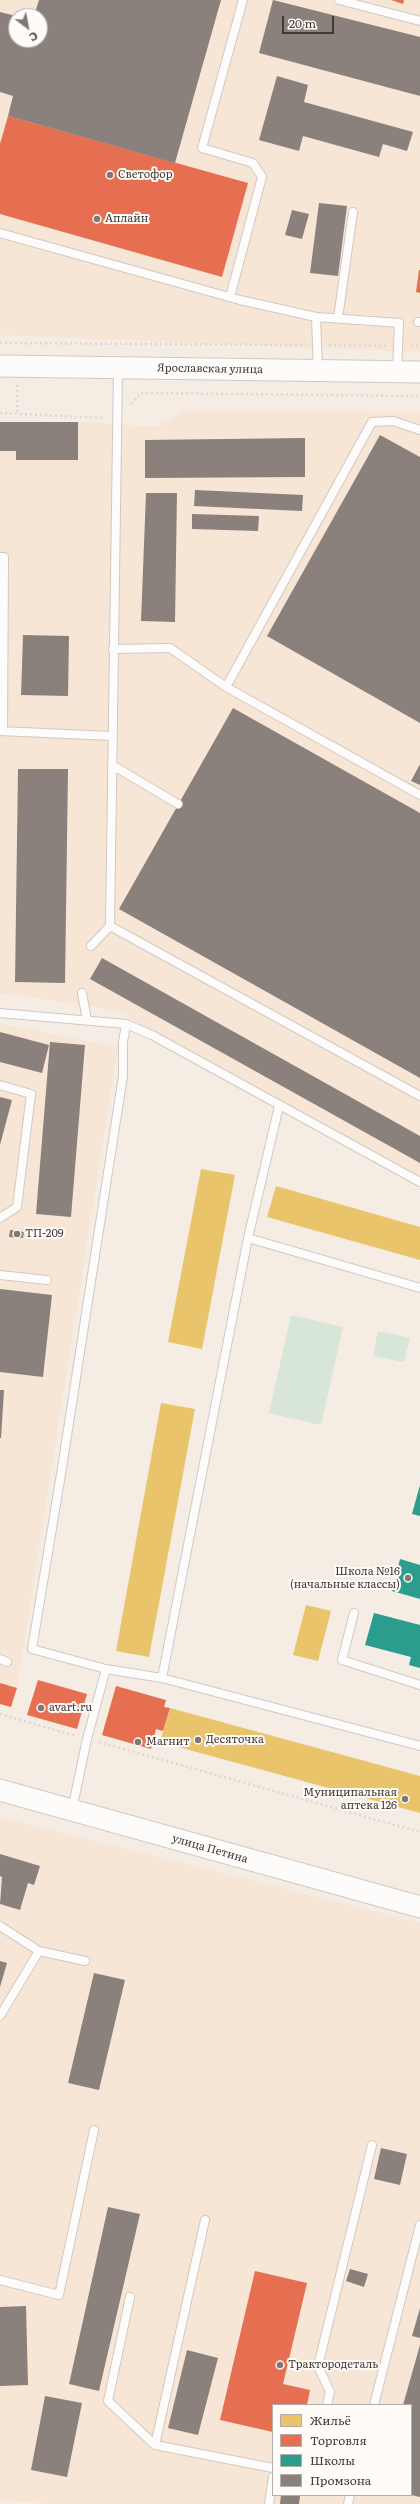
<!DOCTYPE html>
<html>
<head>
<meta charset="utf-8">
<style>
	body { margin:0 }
	#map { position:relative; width:420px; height:2504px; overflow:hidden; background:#f5ece4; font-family:Literata,serif }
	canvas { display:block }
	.legend { position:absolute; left:272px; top:2404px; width:140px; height:92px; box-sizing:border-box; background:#fffbf8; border:1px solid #b3aeaa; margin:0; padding:5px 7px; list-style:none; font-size:12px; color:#423a35 }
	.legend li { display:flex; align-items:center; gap:8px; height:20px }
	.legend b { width:20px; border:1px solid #b3aeaa }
	.north { position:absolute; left:8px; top:8px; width:40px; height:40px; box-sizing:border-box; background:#fffbf8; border:1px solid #b3aeaa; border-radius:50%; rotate:148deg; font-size:11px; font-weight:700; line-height:16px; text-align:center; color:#423a35 }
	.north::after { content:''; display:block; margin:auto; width:14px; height:18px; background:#817872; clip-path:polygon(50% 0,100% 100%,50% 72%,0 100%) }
	.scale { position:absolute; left:282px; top:16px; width:52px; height:18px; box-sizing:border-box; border:2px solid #423a35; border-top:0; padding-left:5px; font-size:12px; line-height:14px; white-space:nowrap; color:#423a35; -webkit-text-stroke:3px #fffbf8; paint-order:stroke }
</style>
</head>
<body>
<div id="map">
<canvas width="420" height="2504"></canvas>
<ul class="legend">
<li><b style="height:11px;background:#e9c46a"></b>Жильё</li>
<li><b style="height:11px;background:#e76f51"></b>Торговля</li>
<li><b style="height:11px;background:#2a9d8f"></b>Школы</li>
<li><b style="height:11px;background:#8a817c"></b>Промзона</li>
</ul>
<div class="north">С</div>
<div class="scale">20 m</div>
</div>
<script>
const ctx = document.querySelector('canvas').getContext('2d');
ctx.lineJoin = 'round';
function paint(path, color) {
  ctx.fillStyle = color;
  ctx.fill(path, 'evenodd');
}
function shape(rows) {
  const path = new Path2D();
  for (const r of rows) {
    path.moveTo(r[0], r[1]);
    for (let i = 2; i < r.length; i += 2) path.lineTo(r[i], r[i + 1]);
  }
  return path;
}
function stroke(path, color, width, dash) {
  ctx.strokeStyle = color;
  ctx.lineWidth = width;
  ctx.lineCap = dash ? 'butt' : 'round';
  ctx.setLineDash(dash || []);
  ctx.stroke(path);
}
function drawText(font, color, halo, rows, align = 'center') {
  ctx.font = font + ' Literata,serif';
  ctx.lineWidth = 4;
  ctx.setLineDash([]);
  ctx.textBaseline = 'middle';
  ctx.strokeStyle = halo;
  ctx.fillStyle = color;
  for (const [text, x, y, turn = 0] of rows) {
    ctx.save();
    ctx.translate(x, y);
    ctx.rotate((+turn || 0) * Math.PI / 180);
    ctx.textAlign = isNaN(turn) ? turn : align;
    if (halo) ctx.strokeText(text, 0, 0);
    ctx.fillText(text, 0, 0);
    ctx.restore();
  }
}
paint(shape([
	[0,0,420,0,420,352,0,335],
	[16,16,40,16,40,40,16,40],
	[184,411,420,412,420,1177,115,1010,0,993,0,422,78,422,158,427],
	[0,1024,118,1047,17,1688,11,1707,0,1704],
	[0,1818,420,1923,420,2504,50,2504,0,2500],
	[273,2405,411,2405,411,2495,273,2495]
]), '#f7e5d6');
paint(shape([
	[291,1315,343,1327,321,1425,269,1413],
	[378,1331,410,1338,404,1362,373,1356]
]), '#d8e6d7');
paint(shape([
	[201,1169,235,1175,202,1349,168,1342],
	[276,1186,420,1227,420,1260,267,1217],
	[161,1403,195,1409,149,1657,116,1651],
	[306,1605,331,1611,318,1661,293,1655],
	[170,1708,420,1776,420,1813,160,1742]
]), '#e9c46a');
paint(shape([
	[391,0,404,0,403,4],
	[8,116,248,183,222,277,0,214,0,144],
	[419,270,420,270,420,293,416,292],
	[38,1680,87,1694,77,1729,27,1715],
	[0,1683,17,1688,11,1707,0,1704],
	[116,1686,166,1700,164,1707,170,1708,163,1731,156,1729,151,1749,102,1735],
	[255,2271,307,2283,283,2384,310,2390,307,2405,273,2405,273,2432,220,2420]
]), '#e76f51');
paint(shape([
	[420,1485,420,1516,412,1514],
	[400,1559,420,1565,420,1599,392,1591],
	[374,1613,420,1625,420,1668,409,1665,411,1657,365,1645]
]), '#2a9d8f');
paint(shape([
	[39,0,221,0,175,163,8,116,13,96,0,92,0,12,16,16,16,40,40,40,40,16,34,16],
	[273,0,420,37,420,96,259,53],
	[277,76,308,85,304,102,413,132,407,151,383,144,379,157,303,136,299,151,259,140],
	[319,203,347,206,338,276,310,273],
	[292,210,309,214,302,239,285,235],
	[0,422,78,422,78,460,16,460,16,451,0,451],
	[380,435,420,457,420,723,267,636],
	[305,438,305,477,145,478,145,440],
	[195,490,303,495,302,511,194,506],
	[146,493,177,493,175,622,141,621],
	[192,514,259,516,258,531,192,529],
	[23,635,69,636,68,696,21,695],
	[233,708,420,813,420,1078,119,909],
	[420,764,420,785,411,781],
	[18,769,68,769,65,983,15,982],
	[102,958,420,1136,420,1163,90,979],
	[0,1032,49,1045,42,1073,0,1062],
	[50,1042,85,1045,71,1217,36,1214],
	[0,1097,12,1100,0,1145],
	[10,1230,24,1232,23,1238,9,1237],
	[0,1289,52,1295,43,1377,0,1372],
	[0,1390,4,1390,1,1438,0,1438],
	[0,1854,40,1866,34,1885,28,1883,20,1910,0,1904,2,1877,0,1876],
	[0,1961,7,1963,0,1987],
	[94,1973,125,1980,99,2090,68,2083],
	[381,2148,407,2154,400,2185,374,2179],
	[108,2207,140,2214,99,2391,69,2384],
	[350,2269,368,2274,364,2287,346,2281],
	[26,2306,28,2385,0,2386,0,2307],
	[420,2308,420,2338,412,2336],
	[420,2345,420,2497,411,2495,411,2405,403,2405],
	[187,2350,218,2358,198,2435,168,2428],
	[45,2396,82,2403,67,2477,31,2470],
	[281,2495,300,2496,299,2504,280,2504]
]), '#8a817c');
const service = shape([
	[339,0,420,21],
	[0,233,240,300,316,317,318,370],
	[230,297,262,177,253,163,202,148,243,0],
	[316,317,399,323,397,371],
	[338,318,353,212],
	[418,322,420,322],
	[420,430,393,421,372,422,226,687,420,795],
	[0,557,4,557,3,731],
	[113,649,170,648,226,687],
	[0,731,112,736],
	[112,765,178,804],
	[110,926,420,1096],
	[91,946,110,926,118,369],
	[82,993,87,1020],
	[0,1013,126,1024],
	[0,1085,31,1094,17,1207,0,1218],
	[420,1182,152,1035,126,1024,123,1042,123,1076,61,1474,32,1649,106,1669,162,1678,248,1238,420,1288],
	[248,1238,279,1106],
	[0,1275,47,1280],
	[354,1613,342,1660,420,1685],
	[0,1659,7,1662],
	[162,1678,420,1746],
	[72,1810,87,1739,106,1669],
	[0,1926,39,1951],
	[0,2016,39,1951,85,1961],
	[205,2220,155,2445,273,2468],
	[0,2280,59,2295,94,2130],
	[130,2297,108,2401,155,2445],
	[327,2405,330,2392,318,2366,372,2145],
	[374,2405,420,2225],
	[269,2504,273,2477],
	[348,2504,350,2495]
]);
const tertiary = shape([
	[0,366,420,372],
	[0,1790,420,1907]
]);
stroke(service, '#d0c9c2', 10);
stroke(tertiary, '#d0c9c2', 23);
stroke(shape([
	[0,343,306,345],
	[329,345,386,346],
	[411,346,420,346],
	[17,385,17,413],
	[131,404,141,393,420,396],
	[0,413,105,418],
	[0,1714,76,1736],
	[99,1742,420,1832]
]), '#dbd8d5', 2.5, [2, 3]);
stroke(service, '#fefcfb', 8);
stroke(tertiary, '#fefcfb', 21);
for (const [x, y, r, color] of [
	[110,175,4,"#817872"],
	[97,219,4,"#817872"],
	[17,1234,4,"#817872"],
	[408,1578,4,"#817872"],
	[41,1708,4,"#817872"],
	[198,1740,4,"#817872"],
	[138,1742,4,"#817872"],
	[405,1799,4,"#817872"],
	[280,2365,4,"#817872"]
]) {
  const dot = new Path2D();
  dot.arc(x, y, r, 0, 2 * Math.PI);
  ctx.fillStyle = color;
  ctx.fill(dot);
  stroke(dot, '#fffbf8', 1.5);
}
drawText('11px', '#423a35', '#fffbf8', [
	["Светофор",118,175],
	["Аплайн",105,219],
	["ТП-209",25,1234],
	["Школа №16",400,1572,"right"],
	["(начальные классы)",400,1585,"right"],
	["avart.ru",49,1708],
	["Десяточка",206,1740],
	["Магнит",146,1742],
	["Муниципальная",397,1793,"right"],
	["аптека 126",397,1806,"right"],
	["Трактородеталь",288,2365]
], 'left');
drawText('11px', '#423a35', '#fffbf8', [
	["Ярославская улица",210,369,1],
	["улица Петина",210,1849,16]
]);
</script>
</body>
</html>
